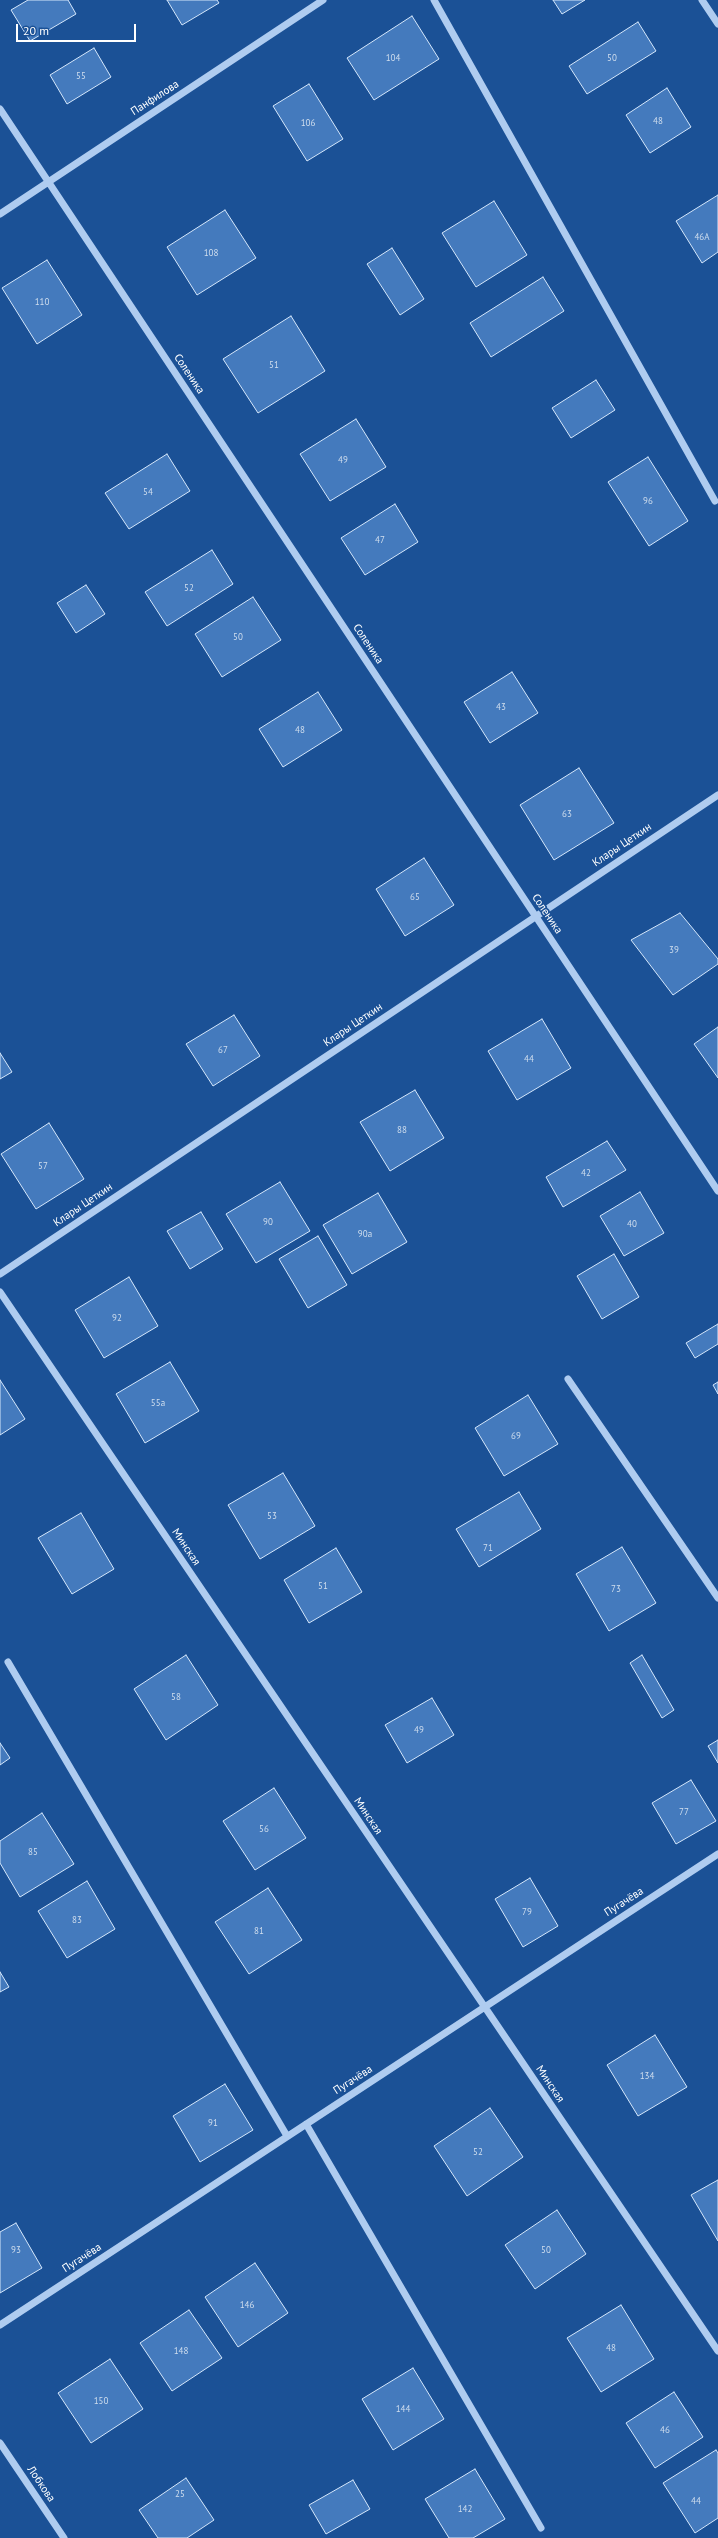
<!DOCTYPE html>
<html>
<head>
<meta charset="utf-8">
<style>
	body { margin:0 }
	#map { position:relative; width:718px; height:2538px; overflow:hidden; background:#1b5196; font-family:"PT Sans",sans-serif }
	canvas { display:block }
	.scale { position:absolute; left:16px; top:24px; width:120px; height:18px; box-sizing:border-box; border:2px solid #fff; border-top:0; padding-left:5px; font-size:12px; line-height:14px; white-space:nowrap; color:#fff; -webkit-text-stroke:3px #1b5196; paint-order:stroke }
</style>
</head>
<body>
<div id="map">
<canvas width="718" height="2538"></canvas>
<div class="scale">20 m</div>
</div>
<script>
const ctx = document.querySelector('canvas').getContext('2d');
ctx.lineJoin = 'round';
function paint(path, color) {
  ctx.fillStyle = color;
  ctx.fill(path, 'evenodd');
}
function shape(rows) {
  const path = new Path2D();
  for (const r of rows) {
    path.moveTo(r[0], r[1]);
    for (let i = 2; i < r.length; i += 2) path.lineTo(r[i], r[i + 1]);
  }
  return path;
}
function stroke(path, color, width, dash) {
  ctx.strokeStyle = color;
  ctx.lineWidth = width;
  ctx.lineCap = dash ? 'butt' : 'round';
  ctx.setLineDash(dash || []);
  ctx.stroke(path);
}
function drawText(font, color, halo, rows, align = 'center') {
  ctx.font = font + ' "PT Sans",sans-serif';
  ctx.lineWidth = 3.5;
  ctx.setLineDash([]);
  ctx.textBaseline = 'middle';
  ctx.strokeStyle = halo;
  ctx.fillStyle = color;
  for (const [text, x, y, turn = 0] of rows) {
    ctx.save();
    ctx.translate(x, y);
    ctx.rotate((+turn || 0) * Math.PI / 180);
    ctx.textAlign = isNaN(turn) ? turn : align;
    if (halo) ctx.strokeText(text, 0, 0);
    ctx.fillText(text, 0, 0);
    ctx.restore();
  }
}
const building = shape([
	[28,0,68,0,76,14,30,41,11,10,28,0],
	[167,0,217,0,219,3,182,25,167,0],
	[553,0,585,0,562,14,553,0],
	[412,16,439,59,374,100,347,58,412,16],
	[638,22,656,51,587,94,569,66,638,22],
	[94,48,111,77,67,104,50,75,94,48],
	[309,84,343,139,307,161,273,106,309,84],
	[667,88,691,127,650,153,626,115,667,88],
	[718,195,718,252,702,263,676,221,718,195],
	[494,201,527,255,476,287,442,233,494,201],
	[225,210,256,258,197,295,167,247,225,210],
	[392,248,424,299,400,315,367,264,392,248],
	[47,260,82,315,37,344,2,288,47,260],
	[543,277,564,311,491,357,470,323,543,277],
	[291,316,325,371,258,413,223,359,291,316],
	[596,380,615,410,571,438,552,408,596,380],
	[356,419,386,467,330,501,300,454,356,419],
	[167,454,190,491,129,529,105,493,167,454],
	[648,457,688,521,649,546,608,482,648,457],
	[395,504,418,542,365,575,341,538,395,504],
	[212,550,233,584,167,626,145,592,212,550],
	[86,585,105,614,76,633,57,603,86,585],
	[253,597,281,640,222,677,195,634,253,597],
	[512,672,538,713,490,743,464,702,512,672],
	[318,692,342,730,283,767,259,729,318,692],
	[579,768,614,823,554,860,520,805,579,768],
	[424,858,454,905,405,936,376,889,424,858],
	[680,913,718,959,718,964,673,995,631,940,680,913],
	[234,1015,260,1056,213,1086,186,1044,234,1015],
	[542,1019,571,1068,517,1100,488,1051,542,1019],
	[718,1027,718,1078,694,1044,718,1027],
	[0,1053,12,1072,0,1079,0,1053],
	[415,1090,444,1138,390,1171,360,1122,415,1090],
	[49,1123,84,1179,36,1209,1,1154,49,1123],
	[607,1141,626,1170,563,1207,546,1177,607,1141],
	[280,1182,310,1231,256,1263,226,1214,280,1182],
	[640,1192,664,1233,624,1256,600,1216,640,1192],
	[378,1193,407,1242,352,1274,323,1225,378,1193],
	[201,1212,223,1249,190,1269,167,1231,201,1212],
	[318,1236,347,1285,308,1308,279,1259,318,1236],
	[614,1254,639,1297,602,1319,577,1276,614,1254],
	[129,1277,158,1326,104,1358,75,1310,129,1277],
	[718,1324,718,1344,695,1358,686,1343,718,1324],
	[170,1362,199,1411,145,1443,116,1394,170,1362],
	[0,1380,25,1419,0,1435,0,1380],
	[718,1382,718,1394,713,1385,718,1382],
	[528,1395,558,1444,504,1476,475,1428,528,1395],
	[283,1473,315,1526,260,1559,228,1505,283,1473],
	[519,1492,541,1529,479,1567,456,1529,519,1492],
	[81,1513,114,1569,72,1594,38,1538,81,1513],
	[622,1547,656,1603,609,1631,576,1574,622,1547],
	[336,1548,362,1592,309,1623,284,1580,336,1548],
	[186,1655,218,1705,166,1740,134,1689,186,1655],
	[642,1655,674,1710,662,1718,630,1663,642,1655],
	[432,1698,454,1735,407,1763,385,1725,432,1698],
	[718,1740,718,1763,708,1746,718,1740],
	[0,1743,10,1758,0,1765,0,1743],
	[691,1780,716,1821,676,1844,652,1803,691,1780],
	[274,1788,306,1838,255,1870,223,1821,274,1788],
	[42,1813,74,1864,20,1897,0,1863,0,1841,42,1813],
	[530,1878,558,1926,523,1947,495,1899,530,1878],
	[87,1881,115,1929,67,1958,38,1911,87,1881],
	[268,1888,302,1940,249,1974,215,1922,268,1888],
	[0,1972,9,1987,0,1992,0,1972],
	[655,2035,687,2087,638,2116,607,2065,655,2035],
	[225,2084,253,2130,200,2162,173,2116,225,2084],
	[490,2108,523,2157,467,2196,434,2146,490,2108],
	[718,2180,718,2241,691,2195,718,2180],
	[557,2210,586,2254,535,2289,505,2245,557,2210],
	[16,2223,42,2268,0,2293,0,2232,16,2223],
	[255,2263,288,2313,238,2347,205,2297,255,2263],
	[621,2305,654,2359,601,2392,567,2338,621,2305],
	[189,2310,222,2358,172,2391,140,2343,189,2310],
	[110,2359,143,2409,91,2443,58,2393,110,2359],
	[413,2368,444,2419,393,2450,362,2399,413,2368],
	[674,2392,703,2437,655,2468,626,2423,674,2392],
	[716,2450,718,2453,718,2518,695,2533,663,2483,716,2450],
	[475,2469,505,2519,473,2538,449,2538,425,2499,475,2469],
	[186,2478,214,2520,187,2538,158,2538,139,2510,186,2478],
	[353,2480,370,2509,326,2534,309,2505,353,2480]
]);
paint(building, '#447abd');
stroke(building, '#d5e7fb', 1);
stroke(shape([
	[434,0,715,501],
	[702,0,718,24],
	[0,109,718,1191],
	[0,214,323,0],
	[0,1274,718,795],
	[0,1292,718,2351],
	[568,1379,718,1598],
	[8,1662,287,2136],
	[306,2124,541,2528],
	[0,2325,718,1854],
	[0,2443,64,2538]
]), '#afccf0', 7);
drawText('9px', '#d0deee', null, [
	["104",393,58],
	["50",612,58],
	["55",81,76],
	["48",658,121],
	["106",308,123],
	["46А",702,237],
	["108",211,253],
	["110",42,302],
	["51",274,365],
	["49",343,460],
	["54",148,492],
	["96",648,501],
	["47",380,540],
	["52",189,588],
	["50",238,637],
	["43",501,707],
	["48",300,730],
	["63",567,814],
	["65",415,897],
	["39",674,950],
	["67",223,1050],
	["44",529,1059],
	["88",402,1130],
	["57",43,1166],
	["42",586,1173],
	["90",268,1222],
	["40",632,1224],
	["90а",365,1234],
	["92",117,1318],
	["55а",158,1403],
	["69",516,1436],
	["53",272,1516],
	["71",488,1548],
	["51",323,1586],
	["73",616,1589],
	["58",176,1697],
	["49",419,1730],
	["77",684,1812],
	["56",264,1829],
	["85",33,1852],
	["79",527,1912],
	["83",77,1920],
	["81",259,1931],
	["134",647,2076],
	["91",213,2123],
	["52",478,2152],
	["93",16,2250],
	["50",546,2250],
	["146",247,2305],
	["48",611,2348],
	["148",181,2351],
	["150",101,2401],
	["144",403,2409],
	["46",665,2430],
	["25",180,2494],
	["44",696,2501],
	["142",465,2509]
]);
drawText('11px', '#fff', '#1b5196', [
	["Панфилова",155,98,-33],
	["Соленика",189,374,56],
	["Соленика",368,644,56],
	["Клары Цеткин",622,845,-34],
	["Соленика",547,914,56],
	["Клары Цеткин",353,1025,-34],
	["Клары Цеткин",83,1205,-34],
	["Минская",186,1547,56],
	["Минская",368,1816,56],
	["Пугачёва",624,1902,-33],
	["Пугачёва",353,2080,-33],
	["Минская",550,2084,56],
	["Пугачёва",82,2258,-33],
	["Лобкова",41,2484,56]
]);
</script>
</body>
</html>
